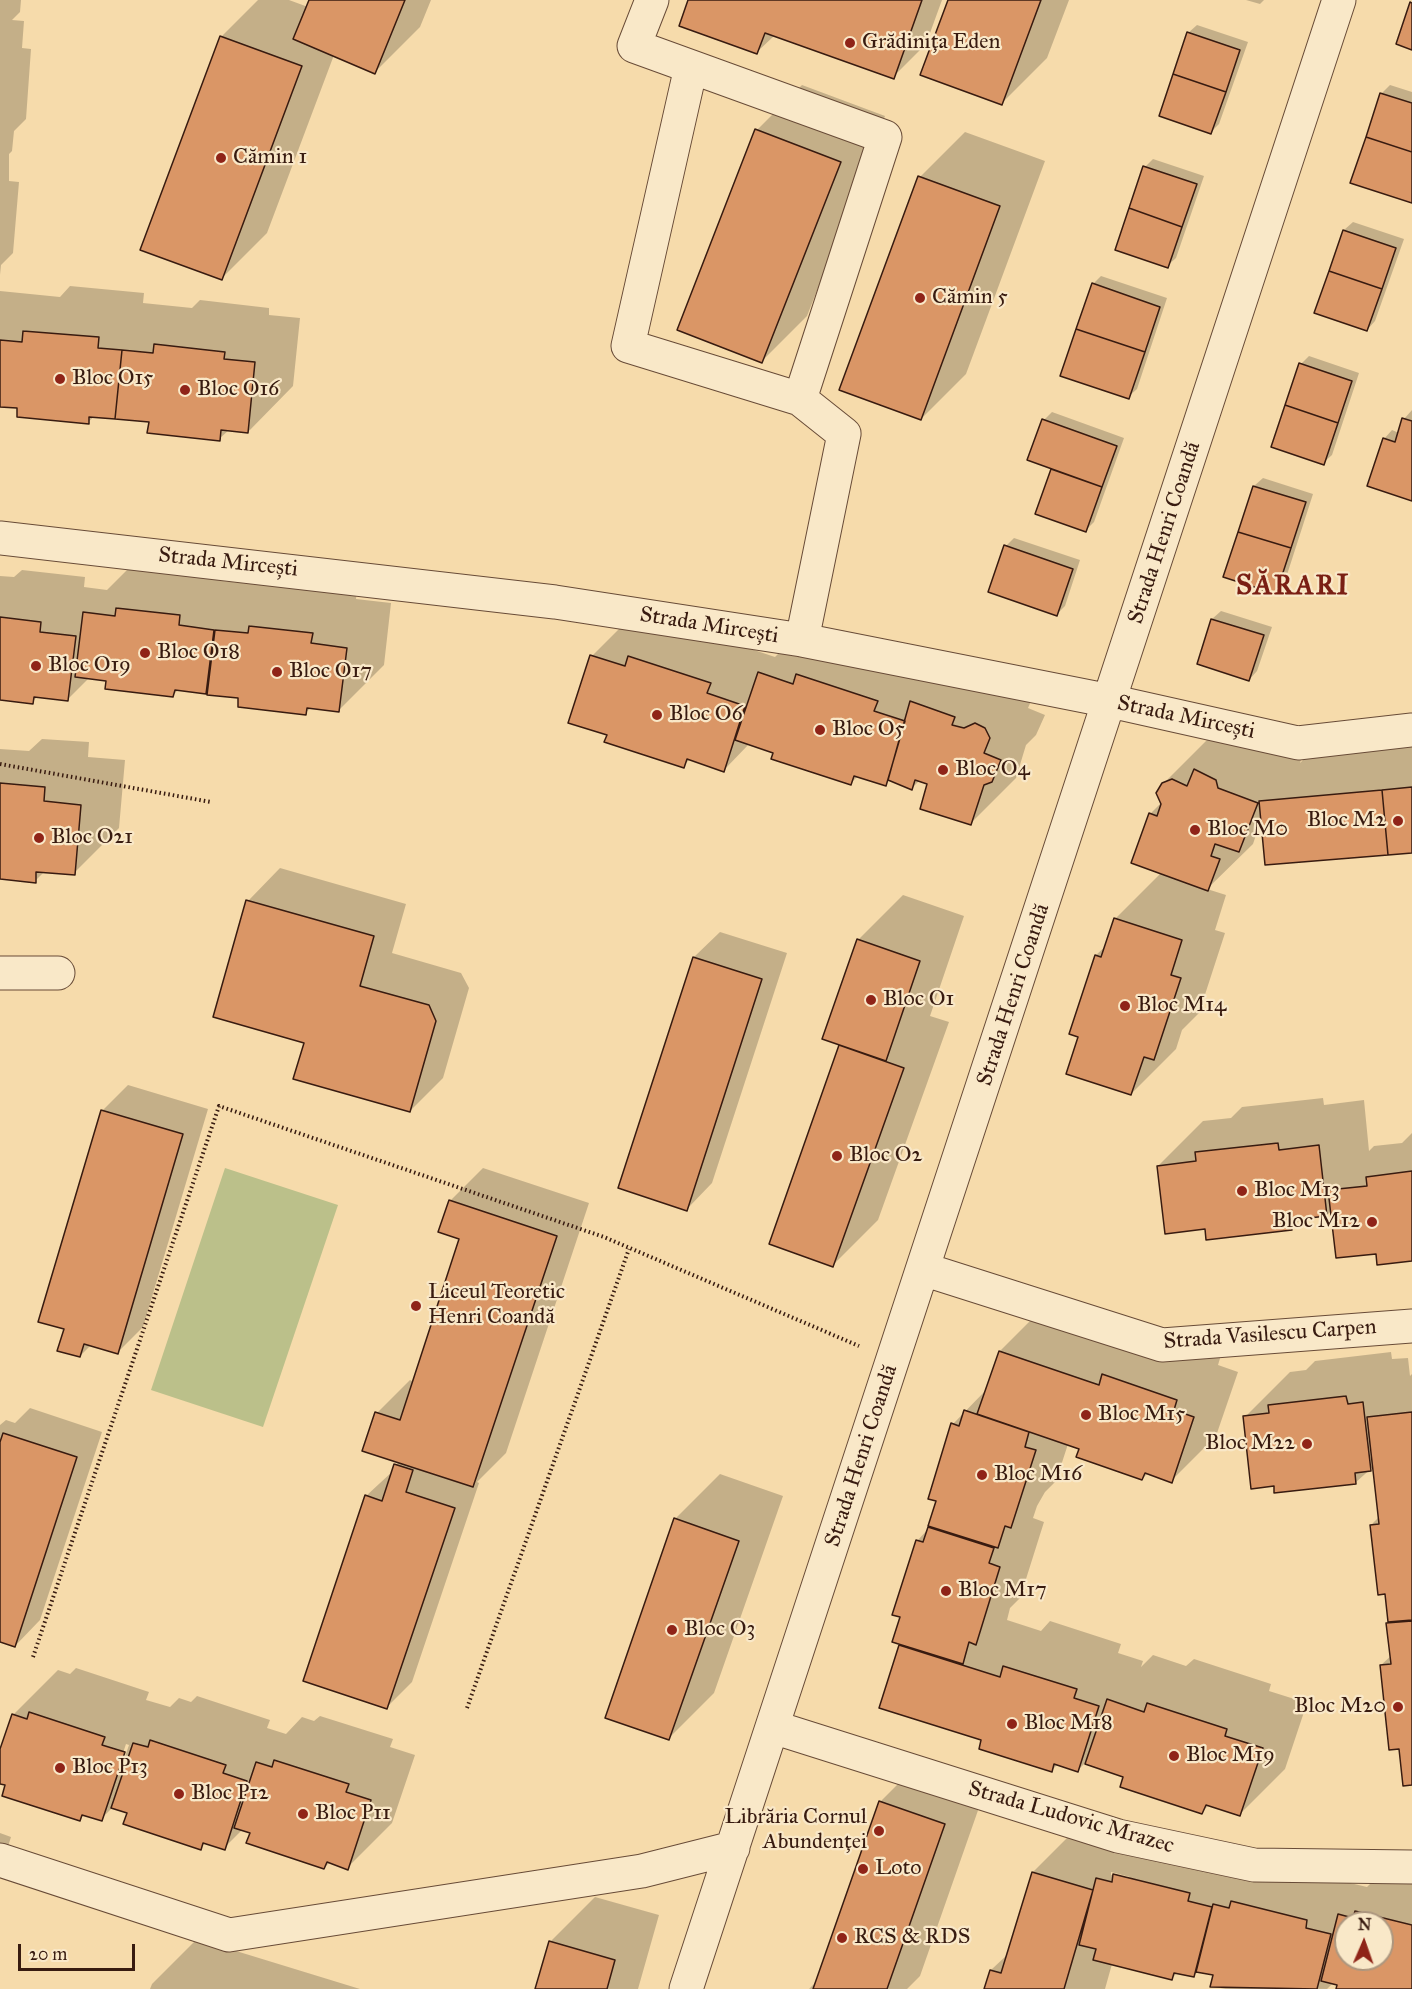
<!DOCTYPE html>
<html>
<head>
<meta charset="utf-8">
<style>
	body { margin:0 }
	#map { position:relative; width:1412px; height:1989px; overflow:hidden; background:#f6dbab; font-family:"IM FELL Great Primer",serif }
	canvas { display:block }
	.north { position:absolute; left:1334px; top:1911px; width:60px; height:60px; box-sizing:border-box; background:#f9e8c8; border:2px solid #ac967e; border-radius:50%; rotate:2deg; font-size:16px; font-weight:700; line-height:24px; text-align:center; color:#381b10 }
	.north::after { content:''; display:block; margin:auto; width:21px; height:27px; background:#8f2418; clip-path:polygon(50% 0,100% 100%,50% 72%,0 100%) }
	.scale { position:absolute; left:18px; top:1944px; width:117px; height:27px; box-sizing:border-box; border:3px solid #381b10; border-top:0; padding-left:8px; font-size:18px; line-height:21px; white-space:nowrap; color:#381b10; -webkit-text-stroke:4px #f9e8c8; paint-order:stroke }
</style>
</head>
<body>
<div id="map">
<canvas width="1412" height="1989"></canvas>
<div class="north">N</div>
<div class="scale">20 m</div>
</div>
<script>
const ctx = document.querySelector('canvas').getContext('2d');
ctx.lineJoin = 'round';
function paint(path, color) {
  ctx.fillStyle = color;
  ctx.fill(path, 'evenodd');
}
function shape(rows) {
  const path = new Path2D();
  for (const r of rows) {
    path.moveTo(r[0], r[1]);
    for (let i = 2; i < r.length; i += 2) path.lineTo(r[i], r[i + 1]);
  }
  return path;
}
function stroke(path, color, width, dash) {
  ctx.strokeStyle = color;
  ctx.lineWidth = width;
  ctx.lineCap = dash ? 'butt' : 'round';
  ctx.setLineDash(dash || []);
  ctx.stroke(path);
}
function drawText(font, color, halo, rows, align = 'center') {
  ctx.font = font + ' "IM FELL Great Primer",serif';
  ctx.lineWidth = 4.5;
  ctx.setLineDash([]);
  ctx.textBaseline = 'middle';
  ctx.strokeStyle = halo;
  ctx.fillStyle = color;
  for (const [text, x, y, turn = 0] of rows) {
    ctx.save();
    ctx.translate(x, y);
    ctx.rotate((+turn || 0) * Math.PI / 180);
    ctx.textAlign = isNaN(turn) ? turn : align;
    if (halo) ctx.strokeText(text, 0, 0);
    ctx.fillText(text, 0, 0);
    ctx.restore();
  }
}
paint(shape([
	[225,1168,338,1205,263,1427,151,1390]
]), '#bbc08a');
paint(shape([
	[0,0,21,0,20,12,12,20,24,21,22,48,31,49,26,119,14,131,12,151,9,154,9,181,19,182,13,253,1,265,0,275],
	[258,0,289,0,308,7,311,0,431,0,420,27,375,72,334,55,267,233,222,278,221,37],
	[690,0,942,0,926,44,893,77,775,35,757,52],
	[950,0,1069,0,1047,58,1002,103],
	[1246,0,1264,0,1260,4],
	[1197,25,1248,42,1219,124,1211,132,1188,33],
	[802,85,885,116,807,316,762,361,757,130],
	[1390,85,1412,92,1412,202,1352,182,1382,93],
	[965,132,1045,161,966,374,921,419,920,177],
	[1153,159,1204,176,1176,258,1167,266,1145,167],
	[1353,222,1404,239,1375,321,1367,330,1316,312,1344,230],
	[1101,276,1167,298,1137,389,1128,397,1093,284],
	[70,286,144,293,143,303,192,308,200,300,269,308,269,315,300,318,293,386,248,432,229,430,219,439,150,420,95,416,88,422,0,405,0,291,60,297],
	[1309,356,1359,373,1332,455,1323,463,1301,364],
	[1412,410,1412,500,1384,439,1392,430,1399,433,1404,419],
	[1052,412,1124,438,1094,522,1086,530,1037,513,1053,468,1044,420],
	[1263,478,1313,494,1284,584,1276,593,1254,486],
	[1014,538,1080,560,1065,606,1057,614,1006,546],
	[129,568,224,570,223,581,288,588,295,581,357,588,356,599,391,603,384,665,339,710,312,707,305,713,240,697,179,689,173,695,90,677,68,699,38,696,32,702,0,698,0,576,14,577,22,570,85,577,84,587,107,590],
	[637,611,775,657,804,628,834,638,842,630,1035,692,1028,708,1045,715,1036,735,1026,745,1016,778,971,823,929,783,920,780,912,788,890,779,885,785,858,776,851,783,750,743,724,770,690,759,683,766,608,734,592,656],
	[1221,611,1272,627,1257,671,1249,680,1198,663,1212,619],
	[1209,738,1302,757,1300,763,1306,757,1412,747,1412,851,1263,826,1257,832,1253,844,1207,889,1226,895,1215,930,1225,933,1199,1013,1182,1030,1176,1049,1131,1094,1080,1036,1071,1033,1096,955,1107,945,1115,919,1162,872,1150,814,1162,802,1163,784],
	[42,739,89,742,88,757,125,760,119,828,74,873,45,871,35,881,0,878,0,749,29,751],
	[280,868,406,904,392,953,461,973,469,988,443,1078,410,1111,306,1042,248,901],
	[903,895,964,916,930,1016,949,1022,878,1220,833,1265,771,1243,841,1044,858,940],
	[720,932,787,953,712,1183,687,1209,694,957],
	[128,1085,208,1109,143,1327,118,1352,91,1345,80,1356,66,1328,102,1111],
	[1323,1098,1324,1105,1364,1100,1369,1151,1374,1146,1402,1143,1412,1133,1412,1259,1377,1252,1332,1210,1327,1215,1303,1217,1291,1229,1206,1228,1158,1166,1203,1121,1231,1118,1242,1107],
	[483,1168,589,1203,506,1453,477,1482,479,1483,412,1682,387,1707,366,1496,393,1471,399,1461,377,1413,410,1380,414,1382,461,1238,450,1201],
	[1045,1306,1221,1355,1218,1365,1238,1372,1216,1436,1171,1481,1148,1473,1142,1479,1068,1444,1056,1481,1045,1492,1037,1506,1033,1518,1044,1522,1020,1598,1010,1608,1007,1620,1041,1631,1050,1621,1121,1644,1118,1653,1143,1661,1141,1667,1153,1655,1186,1666,1194,1659,1271,1684,1269,1691,1307,1703,1285,1769,1240,1814,1210,1804,1202,1812,1125,1776,1085,1763,1078,1770,1058,1764,1052,1770,983,1739,881,1707,901,1644,902,1616,917,1541,930,1527,953,1424,987,1389,1000,1351],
	[1391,1352,1392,1359,1408,1358,1410,1376,1412,1374,1412,1783,1400,1748,1381,1665,1392,1655,1386,1592,1371,1525,1379,1517,1374,1466,1355,1483,1275,1485,1245,1417,1290,1372,1306,1370,1315,1361],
	[30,1408,102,1432,40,1620,15,1646,0,1641,0,1425,6,1420,15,1423],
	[720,1474,783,1496,714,1693,669,1738,675,1519],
	[76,1668,149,1692,146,1700,170,1707,179,1698,191,1702,197,1696,270,1720,267,1728,286,1734,302,1717,314,1721,320,1716,393,1739,390,1747,415,1755,392,1823,347,1868,330,1862,324,1868,243,1829,224,1848,206,1842,201,1848,113,1807,101,1819,85,1814,79,1820,0,1782,0,1754,13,1715,58,1670,70,1674],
	[126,1744,129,1745,119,1774,116,1774],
	[925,1757,989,1779,920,1976,907,1989,809,1989,817,1981,880,1802],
	[1078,1827,1351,1875,1350,1883,1367,1887,1384,1870,1412,1869,1412,1989,1338,1989,1339,1984,1333,1983,1327,1989,1225,1989,1212,1986,1214,1974,1199,1971,1193,1976,1178,1972,1172,1978,1112,1964,1105,1989,985,1989,991,1970,1008,1954,1033,1872],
	[1111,1872,1130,1877,1127,1879,1111,1875],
	[1346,1923,1382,1923,1382,1959,1346,1959],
	[0,1833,11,1837,0,1872],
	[595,1897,659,1915,638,1989,537,1989,550,1942],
	[197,1939,360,1989,150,1989,152,1984]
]), '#0003');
const building = shape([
	[309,0,405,0,375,74,293,39,309,0],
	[688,0,922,0,894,79,765,33,757,54,679,26,688,0],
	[948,0,1041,0,1002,105,920,75,948,0],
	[1410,2,1412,3,1412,50,1396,44,1410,2],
	[1187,32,1240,50,1226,92,1173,74,1187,32],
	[220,36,302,66,222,280,140,250,220,36],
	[1173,74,1226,92,1211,134,1159,116,1173,74],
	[1380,93,1412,103,1412,152,1366,137,1380,93],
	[755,129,841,162,762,363,677,330,755,129],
	[1366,137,1412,152,1412,203,1350,183,1366,137],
	[1143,166,1197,184,1182,227,1129,208,1143,166],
	[918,176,1000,206,921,420,839,390,918,176],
	[1129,208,1182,227,1168,268,1115,250,1129,208],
	[1343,230,1396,248,1382,289,1329,271,1343,230],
	[1329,271,1382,289,1367,331,1314,313,1329,271],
	[1092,283,1160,307,1145,352,1076,329,1092,283],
	[1076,329,1145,352,1129,399,1060,376,1076,329],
	[23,331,99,337,98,348,122,350,115,419,89,417,89,424,17,417,17,408,0,407,0,340,22,342,23,331],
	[154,344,225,352,224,359,255,362,248,433,221,430,220,441,147,433,149,422,115,419,122,350,153,353,154,344],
	[1299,363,1352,381,1338,423,1285,405,1299,363],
	[1285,405,1338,423,1324,465,1271,447,1285,405],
	[1402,418,1412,421,1412,501,1367,486,1383,438,1395,442,1402,418],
	[1042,419,1117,446,1102,487,1027,460,1042,419],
	[1051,469,1102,487,1086,532,1035,514,1051,469],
	[1253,486,1306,502,1291,548,1238,532,1253,486],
	[1238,532,1291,548,1276,594,1223,577,1238,532],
	[1004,545,1073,569,1057,616,988,592,1004,545],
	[116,608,180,615,179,625,214,630,206,694,175,690,173,697,105,689,106,681,75,677,83,612,115,616,116,608],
	[0,617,41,622,40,632,76,636,68,701,34,697,33,704,0,700,0,617],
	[1211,619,1264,635,1249,681,1197,664,1211,619],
	[249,626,313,633,311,643,347,648,339,712,307,708,306,715,238,707,238,698,207,695,215,630,248,633,249,626],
	[590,655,625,666,628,656,711,683,707,693,745,706,724,772,687,759,684,768,604,742,607,735,568,723,590,655],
	[758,672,793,684,796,674,878,701,874,711,905,721,886,786,854,776,851,785,771,759,773,753,735,740,758,672],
	[910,701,955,717,952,725,964,728,975,723,985,728,990,738,984,753,1001,760,992,782,984,785,971,825,920,809,927,784,915,780,912,790,888,780,910,701],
	[1194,769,1216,780,1218,788,1258,803,1239,852,1215,844,1211,856,1220,859,1208,891,1131,863,1149,813,1157,816,1161,804,1156,793,1162,783,1172,779,1187,786,1194,769],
	[0,783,45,787,44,801,81,805,75,875,36,872,36,883,0,879,0,783],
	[1412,787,1412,853,1388,855,1382,790,1412,787],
	[1382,790,1388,855,1265,865,1259,801,1382,790],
	[246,900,374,936,360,986,429,1005,436,1021,410,1112,293,1079,304,1043,213,1017,246,900],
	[1114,918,1182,940,1171,975,1181,978,1154,1060,1144,1057,1131,1095,1066,1074,1078,1037,1069,1034,1095,955,1101,957,1114,918],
	[857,939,920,961,886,1061,822,1039,857,939],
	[693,957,762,979,687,1211,618,1188,693,957],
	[839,1045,904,1068,833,1267,769,1244,839,1045],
	[101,1110,183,1134,118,1354,84,1344,80,1357,57,1351,64,1329,38,1322,101,1110],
	[1278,1143,1279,1150,1319,1145,1327,1216,1291,1220,1292,1230,1206,1240,1205,1229,1165,1234,1157,1166,1196,1161,1195,1152,1278,1143],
	[1412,1171,1412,1261,1377,1265,1376,1254,1336,1258,1328,1190,1367,1186,1366,1177,1412,1171],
	[449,1200,557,1236,473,1487,362,1451,375,1412,400,1420,459,1239,438,1232,449,1200],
	[999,1351,1099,1385,1102,1374,1177,1400,1174,1410,1194,1417,1172,1483,1145,1473,1142,1480,1076,1457,1079,1449,977,1414,999,1351],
	[1346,1396,1348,1404,1363,1402,1371,1471,1355,1473,1356,1484,1274,1493,1274,1486,1251,1489,1243,1416,1269,1413,1268,1405,1346,1396],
	[964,1410,1029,1432,1025,1447,1036,1450,1011,1528,1005,1526,998,1548,928,1526,936,1501,928,1499,951,1423,959,1426,964,1410],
	[1412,1412,1412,1620,1388,1622,1385,1594,1378,1595,1370,1525,1379,1524,1367,1417,1412,1412],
	[3,1433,77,1457,15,1647,0,1642,0,1442,3,1433],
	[394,1464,413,1470,406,1492,455,1508,387,1709,303,1681,365,1495,382,1501,394,1464],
	[674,1518,739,1541,669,1740,605,1718,674,1518],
	[928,1527,994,1548,989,1563,1000,1567,976,1645,969,1642,963,1664,892,1642,900,1617,892,1615,916,1540,923,1542,928,1527],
	[1412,1621,1412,1785,1403,1786,1399,1749,1389,1750,1380,1665,1391,1664,1386,1623,1412,1621],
	[899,1645,1000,1677,1003,1666,1077,1689,1074,1698,1099,1706,1078,1772,1054,1764,1052,1772,979,1749,981,1740,879,1708,899,1645],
	[1107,1699,1144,1712,1147,1703,1227,1729,1225,1736,1263,1748,1240,1816,1206,1805,1202,1814,1120,1787,1123,1777,1085,1764,1107,1699],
	[29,1712,105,1737,102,1745,125,1752,102,1821,82,1815,80,1821,2,1796,5,1785,0,1784,0,1749,12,1714,27,1719,29,1712],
	[150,1740,226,1765,223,1773,247,1781,225,1850,203,1843,201,1850,123,1824,127,1813,111,1808,133,1743,148,1747,150,1740],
	[274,1760,349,1784,346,1792,371,1800,348,1870,327,1862,324,1869,246,1843,250,1833,234,1828,256,1762,272,1767,274,1760],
	[879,1801,945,1824,887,1989,813,1989,879,1801],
	[1032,1872,1093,1890,1064,1989,984,1989,990,1970,1001,1973,1032,1872],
	[1113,1874,1190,1893,1188,1901,1212,1907,1194,1977,1174,1973,1172,1980,1093,1960,1096,1949,1079,1945,1096,1878,1112,1882,1113,1874],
	[1231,1901,1307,1920,1306,1928,1331,1934,1317,1989,1210,1987,1213,1975,1196,1972,1213,1904,1229,1908,1231,1901],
	[1355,1911,1412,1925,1412,1989,1336,1989,1337,1985,1321,1981,1338,1914,1353,1918,1355,1911],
	[1346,1923,1382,1923,1382,1959,1346,1959,1346,1923],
	[549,1941,615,1960,607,1989,535,1989,549,1941]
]);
paint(building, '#da9666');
stroke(building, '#381b10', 1.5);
const minor = shape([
	[652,0,634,46,885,137,800,399,844,434,802,640],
	[691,67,628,346,800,399],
	[0,538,555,602,802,640,1110,701,1298,743,1412,730],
	[0,973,58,973],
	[923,1269,1162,1345,1412,1326],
	[773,1727,1118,1836,1254,1865,1412,1867],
	[0,1860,229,1935,642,1871,733,1848],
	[686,1989,1339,0]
]);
stroke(minor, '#684b37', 35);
stroke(shape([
	[0,764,211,802],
	[33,1657,219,1106,604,1237,859,1346],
	[467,1708,629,1249]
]), '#381b10', 4, [1.5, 3]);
stroke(minor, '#f9e8c8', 33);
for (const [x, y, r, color] of [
	[850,43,6,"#8f2418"],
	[221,158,6,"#8f2418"],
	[920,298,6,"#8f2418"],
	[60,379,6,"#8f2418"],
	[185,390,6,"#8f2418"],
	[145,653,6,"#8f2418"],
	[36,666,6,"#8f2418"],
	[277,672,6,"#8f2418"],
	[657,715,6,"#8f2418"],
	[820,730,6,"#8f2418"],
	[943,770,6,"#8f2418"],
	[1398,821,6,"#8f2418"],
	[1195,830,6,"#8f2418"],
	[39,838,6,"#8f2418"],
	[871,1000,6,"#8f2418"],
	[1125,1006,6,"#8f2418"],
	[837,1156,6,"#8f2418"],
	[1242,1191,6,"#8f2418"],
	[1372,1222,6,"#8f2418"],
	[416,1306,6,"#8f2418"],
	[1086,1415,6,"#8f2418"],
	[1307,1444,6,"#8f2418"],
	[982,1475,6,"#8f2418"],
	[946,1591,6,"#8f2418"],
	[672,1630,6,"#8f2418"],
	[1398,1707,6,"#8f2418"],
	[1012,1724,6,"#8f2418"],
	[1174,1756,6,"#8f2418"],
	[60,1768,6,"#8f2418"],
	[179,1794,6,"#8f2418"],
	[303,1814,6,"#8f2418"],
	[879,1831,6,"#8f2418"],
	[863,1869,6,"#8f2418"],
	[842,1938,6,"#8f2418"]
]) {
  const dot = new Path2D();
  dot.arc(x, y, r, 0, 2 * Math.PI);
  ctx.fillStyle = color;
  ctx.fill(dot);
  stroke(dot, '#f9e8c8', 2);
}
drawText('22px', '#381b10', '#f9e8c8', [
	["Grădinița Eden",862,43],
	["Cămin 1",233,158],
	["Cămin 5",932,298],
	["Bloc O15",72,379],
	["Bloc O16",197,390],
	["Bloc O18",157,653],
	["Bloc O19",48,666],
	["Bloc O17",289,672],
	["Bloc O6",669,715],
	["Bloc O5",832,730],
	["Bloc O4",955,770],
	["Bloc M2",1386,821,"right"],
	["Bloc M0",1207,830],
	["Bloc O21",51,838],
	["Bloc O1",883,1000],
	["Bloc M14",1137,1006],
	["Bloc O2",849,1156],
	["Bloc M13",1254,1191],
	["Bloc M12",1360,1222,"right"],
	["Liceul Teoretic",428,1293],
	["Henri Coandă",428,1318],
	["Bloc M15",1098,1415],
	["Bloc M22",1295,1444,"right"],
	["Bloc M16",994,1475],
	["Bloc M17",958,1591],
	["Bloc O3",684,1630],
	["Bloc M20",1386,1707,"right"],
	["Bloc M18",1024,1724],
	["Bloc M19",1186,1756],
	["Bloc P13",72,1768],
	["Bloc P12",191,1794],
	["Bloc P11",315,1814],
	["Librăria Cornul",867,1818,"right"],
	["Abundenței",867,1843,"right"],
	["Loto",875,1869],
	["RCS & RDS",854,1938]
], 'left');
drawText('22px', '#381b10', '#f9e8c8', [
	["Strada Henri Coandă",1165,533,-72],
	["Strada Mircești",228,563,6],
	["Strada Mircești",709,626,9],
	["Strada Mircești",1186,718,12],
	["Strada Henri Coandă",1014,995,-72],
	["Strada Vasilescu Carpen",1270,1335,-4],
	["Strada Henri Coandă",862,1456,-72],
	["Strada Ludovic Mrazec",1071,1818,16]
]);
ctx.letterSpacing = '1.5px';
drawText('bold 28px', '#7a1f14', '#f9e8c8', [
	["SĂRARI",1293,587]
]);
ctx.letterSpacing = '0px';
</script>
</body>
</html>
